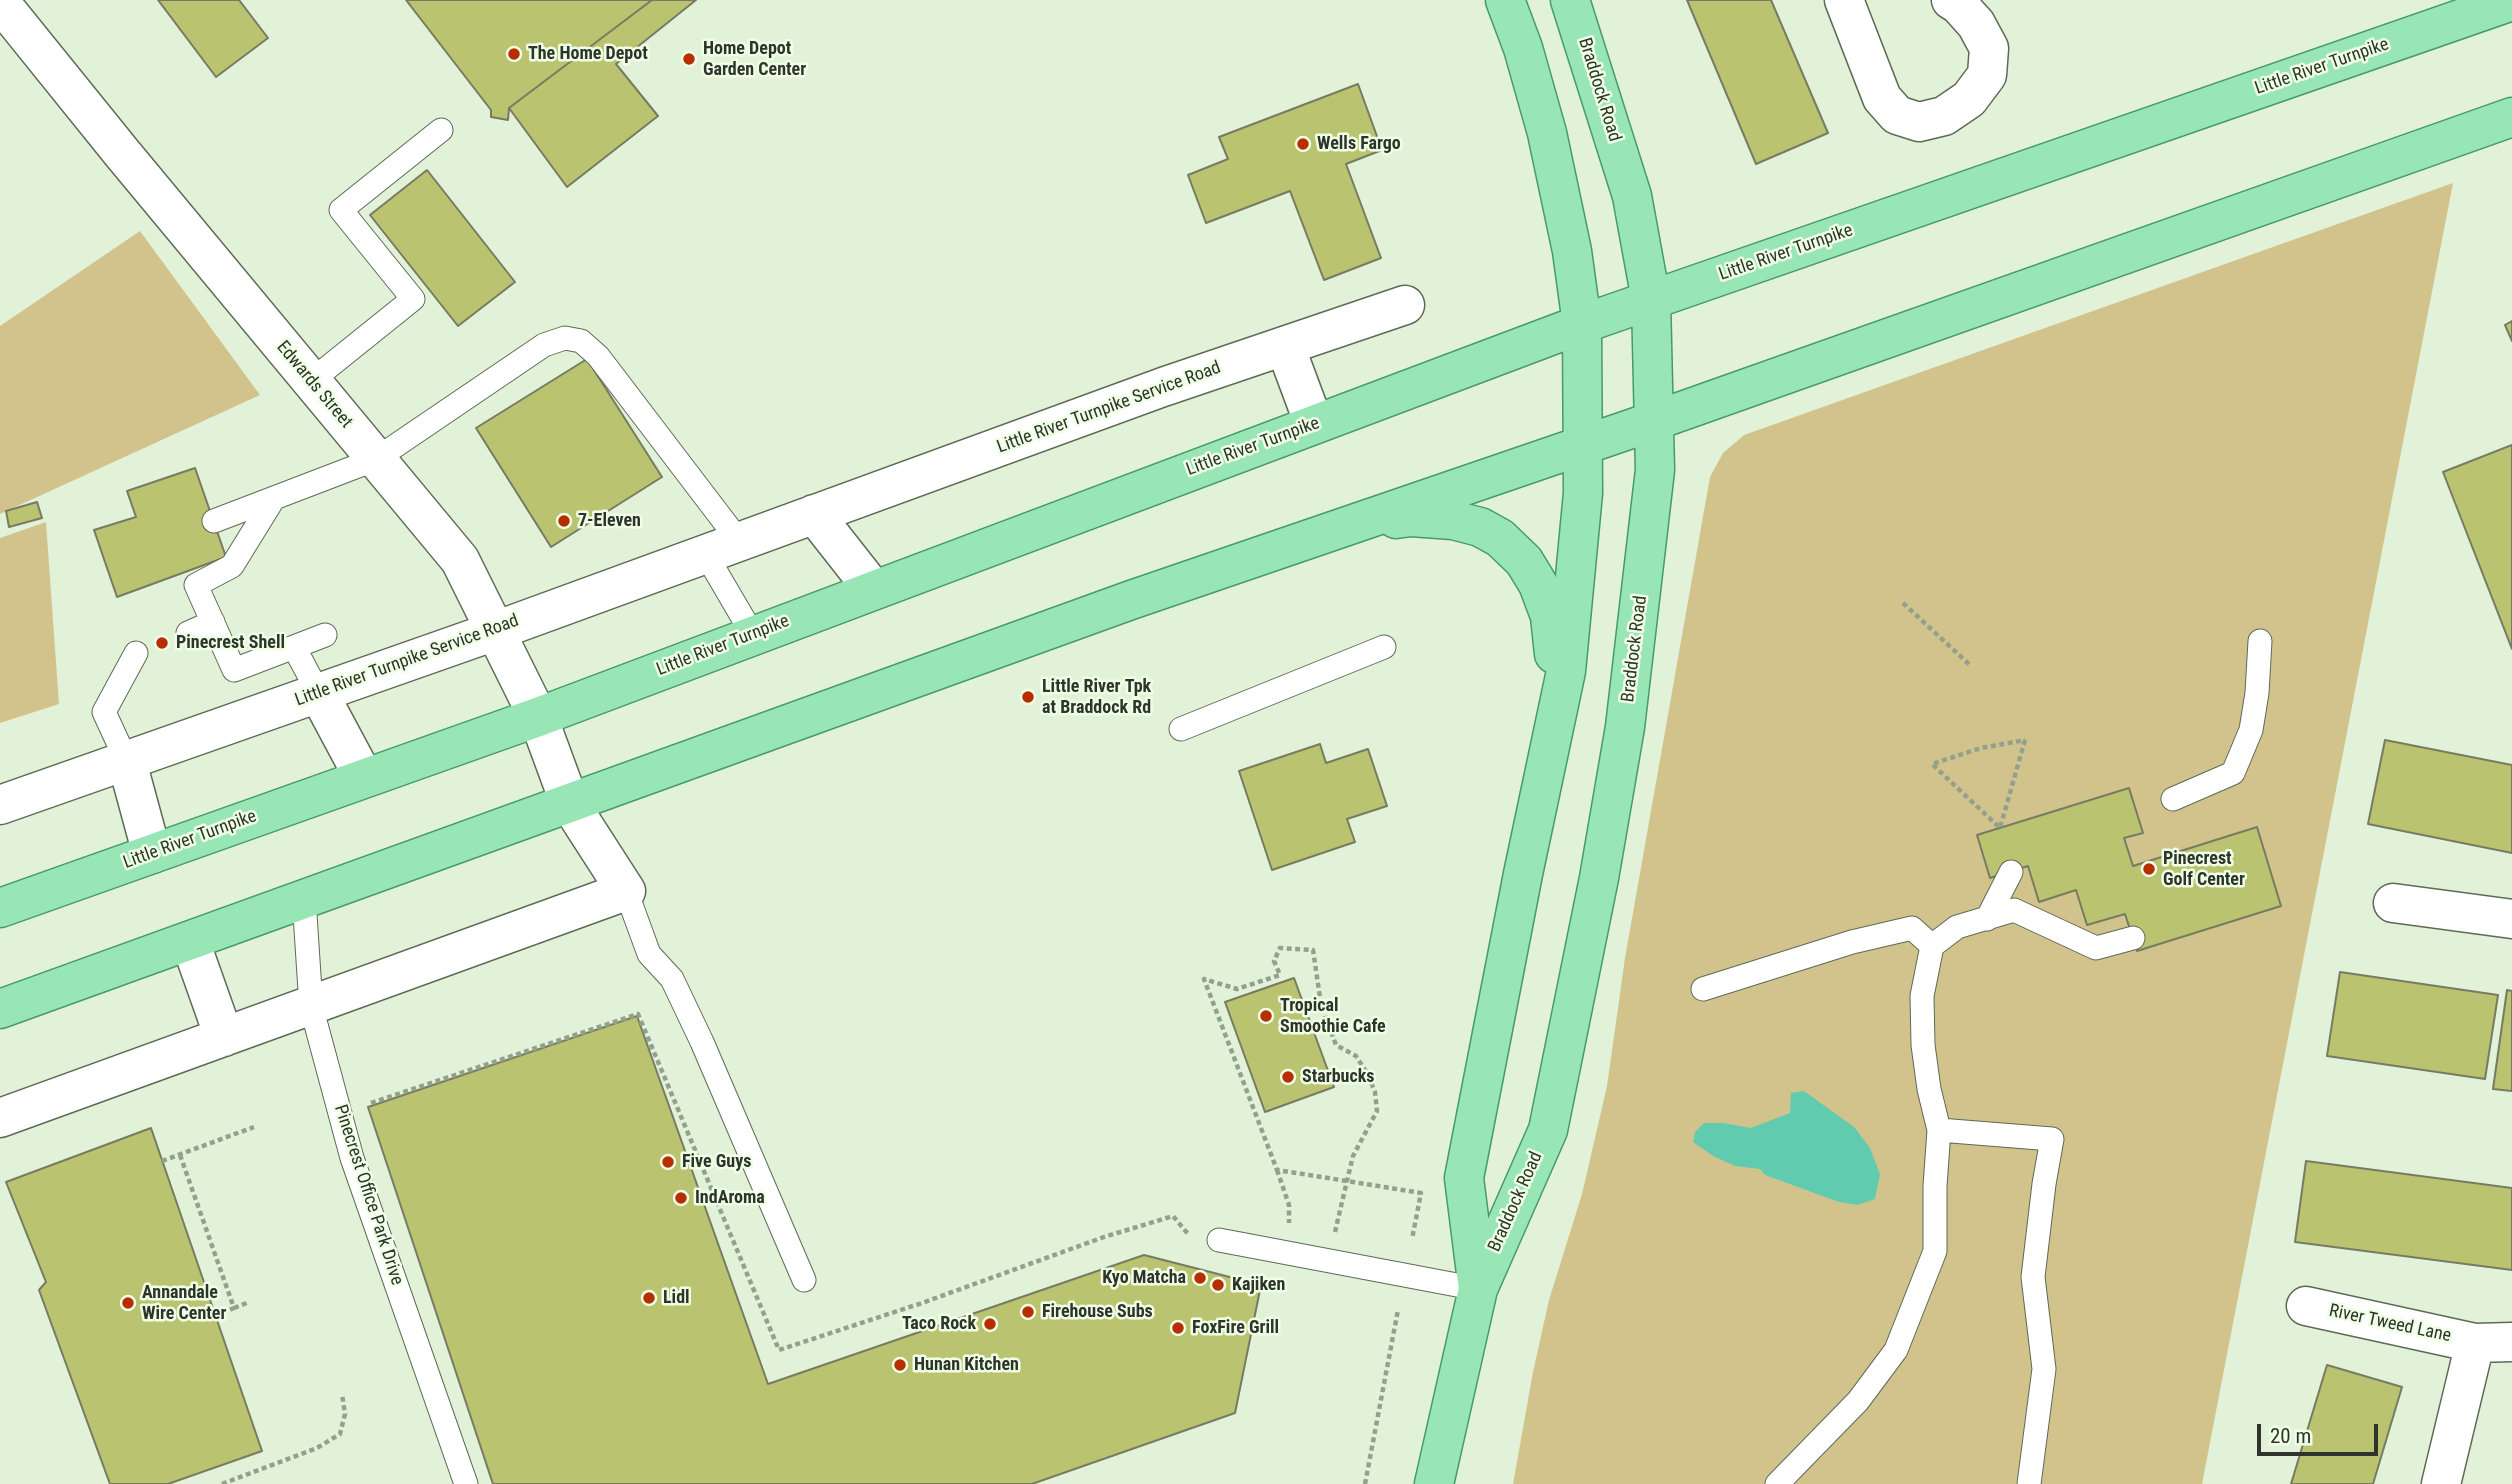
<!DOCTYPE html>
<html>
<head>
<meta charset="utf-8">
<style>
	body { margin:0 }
	#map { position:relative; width:2512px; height:1484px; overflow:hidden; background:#e2f2d9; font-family:"Roboto Condensed",sans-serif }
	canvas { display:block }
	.scale { position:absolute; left:2257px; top:1424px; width:121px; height:32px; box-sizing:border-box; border:4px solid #2e342b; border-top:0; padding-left:9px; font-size:21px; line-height:24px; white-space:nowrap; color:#2e342b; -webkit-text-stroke:5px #efffe6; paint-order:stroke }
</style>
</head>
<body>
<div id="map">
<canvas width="2512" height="1484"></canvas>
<div class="scale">20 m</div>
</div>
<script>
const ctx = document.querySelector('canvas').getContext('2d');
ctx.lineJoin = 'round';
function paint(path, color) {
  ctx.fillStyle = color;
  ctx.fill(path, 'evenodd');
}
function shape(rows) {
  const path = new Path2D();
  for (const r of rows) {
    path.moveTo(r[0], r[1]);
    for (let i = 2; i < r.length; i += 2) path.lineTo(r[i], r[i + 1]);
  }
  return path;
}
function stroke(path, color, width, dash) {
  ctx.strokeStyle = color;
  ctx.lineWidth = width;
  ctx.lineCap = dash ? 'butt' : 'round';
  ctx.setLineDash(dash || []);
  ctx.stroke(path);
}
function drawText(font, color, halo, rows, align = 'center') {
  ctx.font = font + ' "Roboto Condensed",sans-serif';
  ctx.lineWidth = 5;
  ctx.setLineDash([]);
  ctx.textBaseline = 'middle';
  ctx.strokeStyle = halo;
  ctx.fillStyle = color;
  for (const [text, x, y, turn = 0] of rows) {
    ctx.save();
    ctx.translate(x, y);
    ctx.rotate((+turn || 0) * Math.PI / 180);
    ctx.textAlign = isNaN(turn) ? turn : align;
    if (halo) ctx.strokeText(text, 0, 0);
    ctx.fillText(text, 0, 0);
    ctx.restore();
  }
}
paint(shape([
	[2453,183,2202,1484,1513,1484,1533,1372,1549,1300,1582,1194,1607,1086,1625,958,1710,477,1723,453,1744,435],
	[140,231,260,395,0,514,0,326],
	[46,522,59,704,0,723,0,538]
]), '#d2c38d');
paint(shape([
	[1804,1091,1854,1127,1870,1148,1880,1174,1875,1199,1858,1205,1839,1202,1765,1175,1760,1169,1735,1166,1713,1156,1693,1142,1695,1132,1704,1123,1723,1123,1751,1128,1790,1113,1791,1093]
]), '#60cbae');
const building = shape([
	[158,0,239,0,268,38,216,77,158,0],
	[406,0,652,0,509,108,508,120,491,117,491,110,406,0],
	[652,0,696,0,616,64,658,116,567,187,509,108,652,0],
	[1687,0,1771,0,1828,133,1756,164,1687,0],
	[1358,84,1382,150,1346,164,1381,258,1324,280,1290,191,1206,223,1188,175,1228,159,1219,137,1358,84],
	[427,170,515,282,458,326,370,215,427,170],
	[2512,321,2512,341,2505,325,2512,321],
	[587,359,662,477,551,547,476,428,587,359],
	[2512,445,2512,649,2443,472,2512,445],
	[195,468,226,557,117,597,94,530,136,517,127,491,195,468],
	[37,502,42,518,9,527,6,511,37,502],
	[2385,740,2512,765,2512,853,2368,824,2385,740],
	[1320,744,1326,763,1368,749,1387,806,1347,819,1355,842,1272,870,1239,771,1320,744],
	[2129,788,2143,833,2124,838,2133,866,2257,827,2281,906,2137,951,2125,914,2087,925,2076,890,2039,902,2028,866,1990,878,1977,835,2129,788],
	[2340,972,2498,995,2485,1079,2327,1056,2340,972],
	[1294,978,1334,1087,1265,1112,1225,1002,1294,978],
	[2507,990,2512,991,2512,1091,2493,1089,2507,990],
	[637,1016,768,1384,1144,1255,1261,1285,1235,1413,1032,1484,493,1484,368,1107,637,1016],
	[151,1128,262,1451,168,1484,110,1484,39,1290,46,1282,6,1182,151,1128],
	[2306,1161,2512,1188,2512,1270,2295,1242,2306,1161],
	[2327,1365,2402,1387,2373,1484,2291,1484,2327,1365]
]);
paint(building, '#bac36f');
stroke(building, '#777b62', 2);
const service = shape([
	[311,381,413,299,341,210,441,130],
	[274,498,232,566,196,585,234,670,294,647],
	[214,521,376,459,544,345,565,338,581,341,598,356,739,541],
	[705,553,753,635],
	[188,633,213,622],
	[318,692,294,647,325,635],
	[1181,729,1384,647],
	[127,762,104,712,136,653],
	[2173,799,2233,773,2251,730,2257,693,2260,641],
	[626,891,649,954,672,979,702,1042,804,1280],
	[304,899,311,1006,352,1158,466,1484],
	[1987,919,2011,872],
	[1703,989,1852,942,1912,928,1932,946],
	[1939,1130,1929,1089,1923,1045,1922,996,1932,946,1957,927,2014,910,2096,948,2133,938],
	[1219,1240,1478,1289],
	[1777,1484,1858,1401,1896,1350,1935,1251,1935,1186,1939,1130,2052,1139,2044,1184,2033,1277,2044,1369,2029,1484]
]);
const minor = shape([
	[1844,0,1882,98,1897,115,1919,122,1944,116,1969,99,1987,75,1989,48,1976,24,1959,5,1951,0],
	[0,2,122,153,460,560,538,717,570,804,626,891,0,1118],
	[1285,346,1314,424],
	[814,514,873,589],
	[318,692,364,778],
	[127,762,152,854],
	[0,805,495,631,1163,387,1405,305],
	[2393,903,2512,919],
	[190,941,224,1037],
	[2306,1306,2475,1343],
	[2441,1484,2475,1343,2512,1342]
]);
const primary = shape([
	[1396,519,1411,517,1453,520,1480,527,1500,538,1524,561,1538,584,1550,616,1554,654],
	[0,908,538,717,1582,324,2512,1],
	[0,1009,1131,600,1654,421,2512,117],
	[1478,1289,1464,1178,1523,874,1566,671,1583,493,1582,324,1572,251,1547,133,1523,48,1505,0],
	[1434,1484,1478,1289,1548,1130,1599,878,1625,727,1655,470,1651,300,1632,196,1570,0]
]);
stroke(service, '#5d6a55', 25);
stroke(minor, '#5d6a55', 41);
stroke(primary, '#479b66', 41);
stroke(shape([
	[1903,603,1971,666],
	[2025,740,2000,828,1932,764,1981,748,2025,740],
	[371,1103,638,1014,779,1350,922,1303,1104,1237,1173,1216,1188,1234],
	[180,1155,234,1308,216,1315],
	[162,1161,254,1127],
	[1277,1170,1289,1205,1289,1223],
	[1335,1232,1347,1181,1353,1156,1377,1111,1375,1092,1367,1073,1356,1056,1336,1045,1321,1004,1313,950,1280,948,1274,961,1280,975,1237,989,1204,979,1277,1170,1347,1181,1421,1193,1412,1239],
	[234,1308,249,1302],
	[222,1484,317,1448,340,1434,345,1414,342,1394],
	[1365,1484,1398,1310]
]), '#94a08e', 4.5, [5, 3.5]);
stroke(service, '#fff', 23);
stroke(minor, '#fff', 38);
stroke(primary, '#98e5b6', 38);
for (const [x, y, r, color] of [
	[514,54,7,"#b72e00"],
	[689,59,7,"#b72e00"],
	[1303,144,7,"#b72e00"],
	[564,521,7,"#b72e00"],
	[162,643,7,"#b72e00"],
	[1028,697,7,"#b72e00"],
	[2149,869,7,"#b72e00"],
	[1266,1016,7,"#b72e00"],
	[1288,1077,7,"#b72e00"],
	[668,1162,7,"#b72e00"],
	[681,1198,7,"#b72e00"],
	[1200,1278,7,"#b72e00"],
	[1218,1285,7,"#b72e00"],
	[649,1298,7,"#b72e00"],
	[128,1303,7,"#b72e00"],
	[1028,1312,7,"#b72e00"],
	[990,1324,7,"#b72e00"],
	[1178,1328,7,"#b72e00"],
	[900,1365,7,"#b72e00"]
]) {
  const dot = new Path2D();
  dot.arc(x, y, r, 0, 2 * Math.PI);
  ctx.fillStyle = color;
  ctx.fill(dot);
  stroke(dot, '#efffe6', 2.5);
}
drawText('bold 18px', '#2e342b', '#efffe6', [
	["Home Depot",703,49],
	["Garden Center",703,70],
	["The Home Depot",528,54],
	["Wells Fargo",1317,144],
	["7-Eleven",578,521],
	["Pinecrest Shell",176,643],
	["Little River Tpk",1042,687],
	["at Braddock Rd",1042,708],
	["Pinecrest",2163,859],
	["Golf Center",2163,880],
	["Tropical",1280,1006],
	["Smoothie Cafe",1280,1027],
	["Starbucks",1302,1077],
	["Five Guys",682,1162],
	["IndAroma",695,1198],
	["Kyo Matcha",1186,1278,"right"],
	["Kajiken",1232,1285],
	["Annandale",142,1293],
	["Wire Center",142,1314],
	["Lidl",663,1298],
	["Firehouse Subs",1042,1312],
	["Taco Rock",976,1324,"right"],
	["FoxFire Grill",1192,1328],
	["Hunan Kitchen",914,1365]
], 'left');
drawText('18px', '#2e342b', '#efffe6', [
	["Little River Turnpike",2322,67,-19],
	["Braddock Road",1599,90,73],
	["Little River Turnpike",1786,253,-19],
	["Edwards Street",314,385,50],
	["Little River Turnpike Service Road",1109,408,-20],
	["Little River Turnpike",1253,447,-20],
	["Little River Turnpike",723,646,-21],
	["Braddock Road",1635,649,-83],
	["Little River Turnpike Service Road",407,661,-20],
	["Little River Turnpike",190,840,-20],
	["Pinecrest Office Park Drive",368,1195,72],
	["Braddock Road",1516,1202,-66],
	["River Tweed Lane",2390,1324,12]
]);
</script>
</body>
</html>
